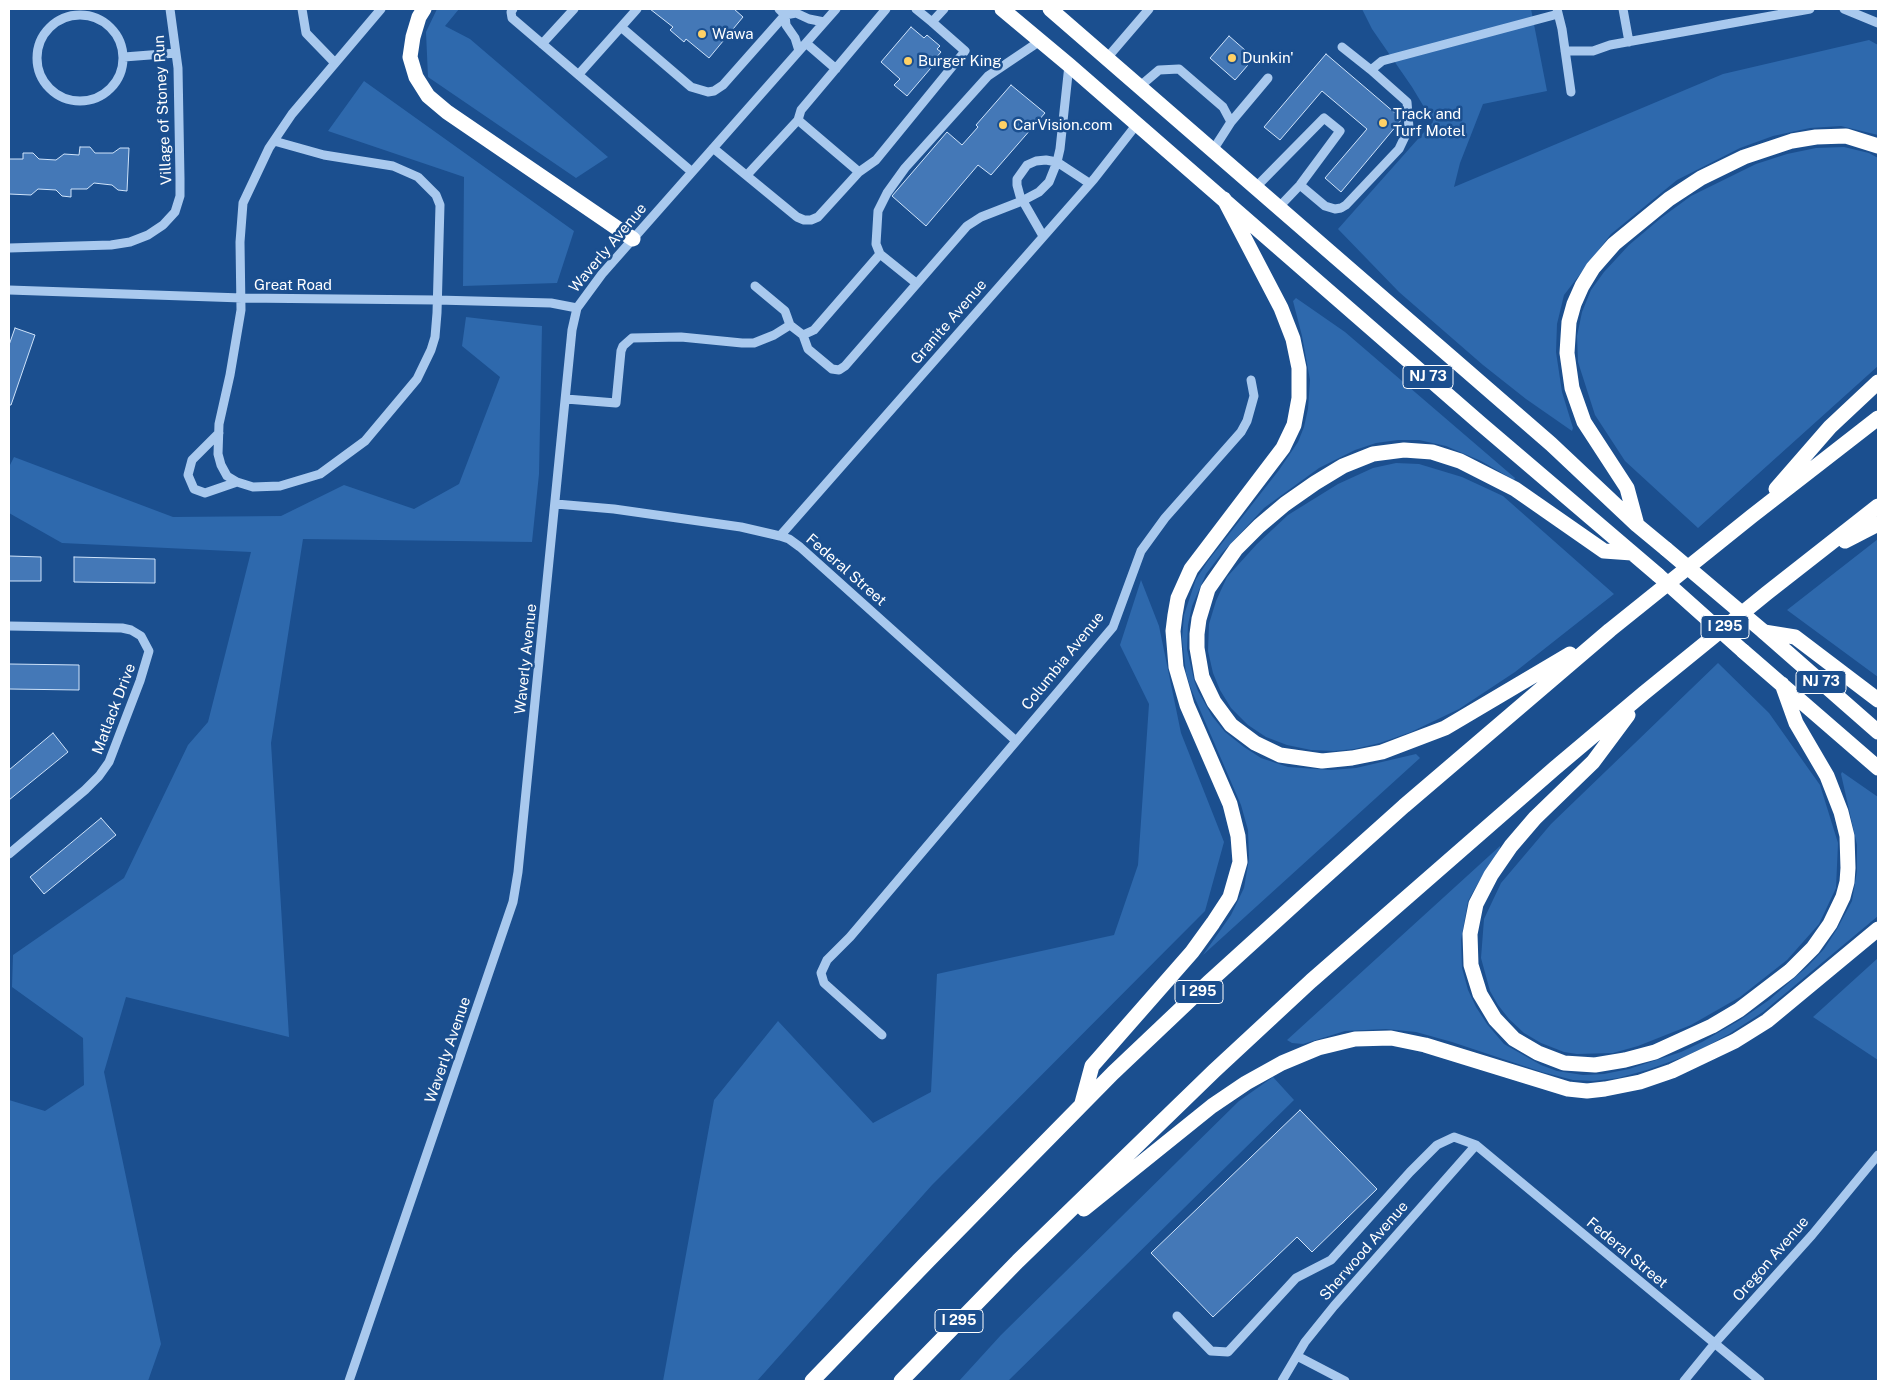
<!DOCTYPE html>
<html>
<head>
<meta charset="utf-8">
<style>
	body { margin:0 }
	#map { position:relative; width:1887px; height:1390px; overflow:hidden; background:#1b4f8f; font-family:"Public Sans",sans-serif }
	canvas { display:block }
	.frame { position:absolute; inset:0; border:10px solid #fff; pointer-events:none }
</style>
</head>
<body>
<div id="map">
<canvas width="1887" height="1390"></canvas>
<div class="frame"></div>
</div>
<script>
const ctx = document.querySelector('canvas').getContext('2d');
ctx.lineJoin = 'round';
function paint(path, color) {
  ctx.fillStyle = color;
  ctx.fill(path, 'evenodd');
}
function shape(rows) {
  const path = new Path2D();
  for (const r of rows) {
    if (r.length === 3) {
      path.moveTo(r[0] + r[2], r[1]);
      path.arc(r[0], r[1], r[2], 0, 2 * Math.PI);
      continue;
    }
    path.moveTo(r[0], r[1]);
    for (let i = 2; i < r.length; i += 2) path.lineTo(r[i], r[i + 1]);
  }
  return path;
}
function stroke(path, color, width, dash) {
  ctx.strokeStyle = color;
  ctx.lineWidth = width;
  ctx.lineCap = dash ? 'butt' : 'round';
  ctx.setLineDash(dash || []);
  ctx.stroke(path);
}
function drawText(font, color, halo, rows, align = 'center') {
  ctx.font = font + ' "Public Sans",sans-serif';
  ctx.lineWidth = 5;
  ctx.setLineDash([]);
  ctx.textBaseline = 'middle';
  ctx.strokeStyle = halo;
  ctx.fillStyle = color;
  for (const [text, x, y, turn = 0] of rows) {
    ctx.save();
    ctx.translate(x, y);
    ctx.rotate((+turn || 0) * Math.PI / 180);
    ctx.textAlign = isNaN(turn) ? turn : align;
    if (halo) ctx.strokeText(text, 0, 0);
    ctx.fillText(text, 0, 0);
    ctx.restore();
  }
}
paint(shape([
	[437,9,459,9,445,26,470,39,608,157,576,178,428,77,426,32],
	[1362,9,1531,9,1547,91,1483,104,1460,163,1454,187,1723,74,1869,40,1878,45,1878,135,1841,126,1810,128,1773,136,1740,148,1677,180,1611,234,1564,295,1557,324,1556,352,1562,392,1573,428,1572,431,1526,399,1483,365,1399,292,1338,229,1433,122,1412,87,1372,29],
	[364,81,574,231,557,283,463,286,464,177,328,131],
	[1844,147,1869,153,1878,158,1878,366,1698,528,1625,461,1595,415,1578,362,1577,336,1582,312,1591,290,1604,272,1629,245,1661,218,1691,196,1756,164,1787,154,1816,148],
	[1296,298,1345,332,1515,478,1514,480,1481,461,1446,446,1419,440,1398,440,1376,443,1355,450,1319,468,1264,508,1222,553,1206,574,1192,606,1188,625,1187,649,1194,680,1198,691,1212,716,1225,732,1244,747,1261,758,1288,767,1331,770,1356,768,1416,754,1420,758,1203,955,1231,915,1244,888,1249,859,1248,830,1241,805,1191,689,1186,673,1182,638,1184,615,1196,579,1208,561,1279,470,1298,442,1304,427,1308,409,1310,380,1302,336,1293,301],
	[466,317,542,326,539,474,532,542,303,539,271,743,289,1037,126,997,104,1072,161,1344,148,1381,9,1381,9,1100,45,1111,84,1085,83,1038,12,987,13,955,124,878,188,745,208,722,251,552,62,543,9,513,9,467,14,457,173,517,281,516,344,485,414,509,459,484,500,377,462,346],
	[1396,463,1419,464,1462,477,1503,496,1614,594,1515,672,1459,709,1411,732,1380,743,1354,749,1334,751,1311,750,1287,745,1266,737,1248,725,1231,708,1220,690,1213,673,1208,651,1209,624,1216,601,1227,577,1257,544,1288,515,1338,484,1373,468],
	[1878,539,1878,677,1787,610],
	[1141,580,1159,626,1181,733,1224,842,1205,911,932,1185,757,1381,663,1381,714,1100,778,1021,873,1123,931,1092,937,974,1114,935,1138,865,1149,704,1120,645],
	[1718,663,1769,713,1820,785,1838,843,1836,888,1819,924,1787,960,1740,997,1691,1025,1638,1046,1613,1053,1577,1054,1564,1052,1541,1043,1524,1033,1509,1019,1498,1005,1490,991,1481,958,1484,919,1501,883,1551,824],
	[1842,772,1878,797,1878,916,1763,1012,1729,1034,1707,1046,1686,1056,1647,1070,1618,1078,1593,1081,1573,1080,1542,1072,1452,1042,1416,1032,1386,1029,1345,1031,1303,1044,1292,1043,1287,1040,1500,846,1500,852,1482,876,1468,901,1461,940,1462,968,1468,990,1476,1007,1487,1024,1504,1044,1541,1065,1557,1071,1583,1075,1604,1074,1629,1069,1681,1052,1702,1042,1740,1020,1769,1000,1808,966,1824,949,1837,929,1852,901,1857,871,1857,845,1841,774],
	[1878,958,1878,1060,1813,1017],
	[1273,1077,1294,1100,1008,1381,959,1381,1001,1335,1239,1101]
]), '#2e69ad');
const building = shape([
	[650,9,734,9,743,17,709,58,686,39,684,42,670,30,673,27,650,9],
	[911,27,924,38,927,35,940,46,937,49,941,52,934,60,936,62,907,96,894,85,900,79,881,62,911,27],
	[1229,36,1254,58,1235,80,1210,58,1229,36],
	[1326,54,1402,119,1341,192,1325,178,1367,129,1322,91,1280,140,1264,127,1326,54],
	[1011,85,1045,113,991,175,978,165,926,226,892,196,947,132,962,145,978,127,976,125,1011,85],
	[80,147,90,147,95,153,113,153,120,148,129,148,127,191,118,190,112,185,94,183,87,189,71,189,71,197,62,196,56,190,38,189,31,195,9,194,9,159,23,159,23,153,33,153,39,159,56,160,64,154,79,155,80,147],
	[15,328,35,335,11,405,9,405,9,345,15,328],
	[9,556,41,557,41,581,9,581,9,556],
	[74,557,155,559,155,583,74,582,74,557],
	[9,664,79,665,79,690,9,689,9,664],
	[53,733,68,752,9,800,9,770,53,733],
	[101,818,116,835,44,894,30,877,101,818],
	[1300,1110,1377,1189,1312,1252,1297,1237,1213,1317,1151,1253,1300,1110]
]);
paint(building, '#4478b7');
stroke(building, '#cfe3fa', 1);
stroke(shape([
	[302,9,306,33,335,63],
	[513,9,511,12,512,18,692,172],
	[637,9,621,27,691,87,708,92,714,91,723,85,785,15,796,13,809,19,824,22],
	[779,9,785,15,786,25,795,38,799,51],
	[916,9,932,22,944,9],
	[1557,9,1562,29,1571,92],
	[1623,9,1629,42],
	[1844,9,1878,23],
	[80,58,43],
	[806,43,836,69],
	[542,44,574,9],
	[1342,47,1371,70],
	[1565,51,1593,51,1610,45,1810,9],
	[124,57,176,53],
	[1107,58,1149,9],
	[579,74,621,27],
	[1139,87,1159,70,1179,69,1223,107,1231,122],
	[798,120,859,172,876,160,965,51,932,22],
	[274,141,324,155,393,166,418,177,436,195,440,205,437,313,435,337,431,350,417,379,365,441,320,474,280,486,253,487,237,482,227,476,221,465,218,454,219,424,230,375,241,310,240,242,243,203,269,148,292,114,381,9],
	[713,148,797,217,804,220,811,220,818,217,859,172],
	[1213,150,1231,122,1268,78],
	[747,175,798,120,801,110,886,9],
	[1300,185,1325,206,1335,209,1341,208,1346,205,1399,149,1409,128,1407,102,1371,70,1382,61,1558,14],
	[1256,187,1324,118,1340,131,1300,185,1279,207],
	[1043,236,1020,196,1017,185,1017,179,1027,165,1036,161,1046,160,1057,162,1060,149,1069,65],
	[9,248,111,245,130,242,148,235,163,225,175,212,180,196,180,178,178,68,170,9],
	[880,254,814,330,803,335,808,349,832,369,839,370,845,366,967,226,981,217,1022,201,1039,192,1049,182,1057,162,1089,183],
	[916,283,880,254,876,244,878,211,887,193,905,168,988,76,1040,41],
	[755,286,785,311,790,325,803,335],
	[9,290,242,298,437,300,551,303,577,308],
	[566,399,616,403,621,351,623,346,632,338,681,337,742,343,754,343,774,335,790,325],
	[219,433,192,460,188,475,194,489,205,493,237,482],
	[556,504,614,509,741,527,780,536,789,539,800,547,1015,740],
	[780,536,1094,179,1137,124],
	[9,626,122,628,131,630,141,636,149,651,140,681,109,762,99,776,85,790,9,854],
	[882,1035,824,983,821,973,827,960,850,937,1113,627,1141,551,1165,518,1241,432,1247,421,1254,396,1251,380],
	[1177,1316,1211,1351,1228,1352,1296,1278,1331,1260,1410,1172,1437,1145,1454,1137,1476,1145,1760,1381],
	[1297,1356,1345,1381],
	[349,1381,513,902,518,872,572,330,577,308,602,274,836,9],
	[1282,1381,1305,1342,1334,1306,1476,1145],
	[1684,1381,1715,1343,1812,1235,1878,1155]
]), '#a9c9ee', 9);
stroke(shape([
	[424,9,419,17,413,37,410,57,416,77,428,96,447,112,633,239],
	[1002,9,1069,65,1481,424,1658,575],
	[1050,9,1551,444,1637,525,1666,549],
	[1776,489,1830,427,1878,382],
	[1637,525,1627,488,1584,422,1572,388,1567,353,1569,322,1574,304,1582,286,1593,268,1614,244,1669,199,1701,178,1744,157,1792,141,1816,137,1846,136,1878,146],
	[1845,541,1878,524],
	[1764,632,1878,732],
	[1764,632,1795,637,1878,700],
	[1743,651,1878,768],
	[1570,654,1445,728,1382,752,1352,758,1322,761,1280,755,1255,743,1231,725,1214,702,1202,677,1197,648,1197,634,1199,619,1208,589,1236,549,1259,526,1285,504,1315,483,1343,466,1373,454,1404,450,1432,452,1460,461,1515,489,1604,551,1632,553],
	[1628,715,1593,762,1535,818,1511,846,1491,875,1476,904,1470,934,1471,965,1480,994,1495,1019,1514,1039,1538,1053,1564,1063,1595,1065,1625,1060,1655,1052,1712,1026,1739,1010,1790,971,1813,948,1830,924,1843,897,1847,882,1848,868,1847,836,1841,812,1827,776,1796,723,1782,684],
	[1082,1103,1092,1066,1192,952,1213,923,1230,897,1240,862,1238,836,1230,804,1187,705,1176,667,1173,631,1175,615,1178,598,1191,569,1283,448,1294,425,1299,398,1299,368,1293,339,1281,308,1224,199],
	[1084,1209,1212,1106,1246,1083,1282,1063,1318,1048,1355,1039,1391,1038,1425,1045,1568,1089,1587,1091,1605,1089,1640,1082,1672,1071,1735,1041,1767,1021,1878,929],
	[812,1381,928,1261,1113,1073,1209,982,1307,893,1404,806,1610,630,1752,516,1878,418],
	[901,1381,1018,1261,1214,1071,1311,981,1555,768,1644,693,1767,593,1878,506]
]), '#fff', 15);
stroke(shape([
	[1666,549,1764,632],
	[1658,575,1743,651]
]), '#fff', 15);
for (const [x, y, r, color] of [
	[702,34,5,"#ffd166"],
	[1232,58,5,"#ffd166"],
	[908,61,5,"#ffd166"],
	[1383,123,5,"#ffd166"],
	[1003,125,5,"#ffd166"]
]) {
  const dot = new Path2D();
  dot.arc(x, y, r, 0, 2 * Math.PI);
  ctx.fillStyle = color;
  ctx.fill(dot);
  stroke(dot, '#1b4f8f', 2);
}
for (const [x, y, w] of [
	[1428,377,50],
	[1725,627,48],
	[1821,682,50],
	[1199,992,48],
	[959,1321,48]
]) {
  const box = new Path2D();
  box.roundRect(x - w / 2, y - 11.5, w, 23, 4);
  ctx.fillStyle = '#1b4f8f';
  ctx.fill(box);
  stroke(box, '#fff', 1);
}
drawText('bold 14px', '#fff', null, [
	["NJ 73",1428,377],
	["I 295",1725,627],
	["NJ 73",1821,682],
	["I 295",1199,992],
	["I 295",959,1321]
]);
drawText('15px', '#fff', '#1b4f8f', [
	["Wawa",712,34],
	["Dunkin'",1242,58],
	["Burger King",918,61],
	["Track and",1393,114],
	["Turf Motel",1393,131],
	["CarVision.com",1013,125]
], 'left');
drawText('15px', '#fff', '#1b4f8f', [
	["Village of Stoney Run",163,110,-93],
	["Waverly Avenue",608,248,-50],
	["Great Road",293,285],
	["Granite Avenue",949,322,-49],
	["Federal Street",846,570,41],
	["Waverly Avenue",526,659,-84],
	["Columbia Avenue",1063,661,-51],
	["Matlack Drive",114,709,-69],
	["Waverly Avenue",448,1050,-71],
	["Sherwood Avenue",1364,1251,-49],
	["Federal Street",1627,1253,40],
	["Oregon Avenue",1771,1259,-49]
]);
</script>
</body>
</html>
